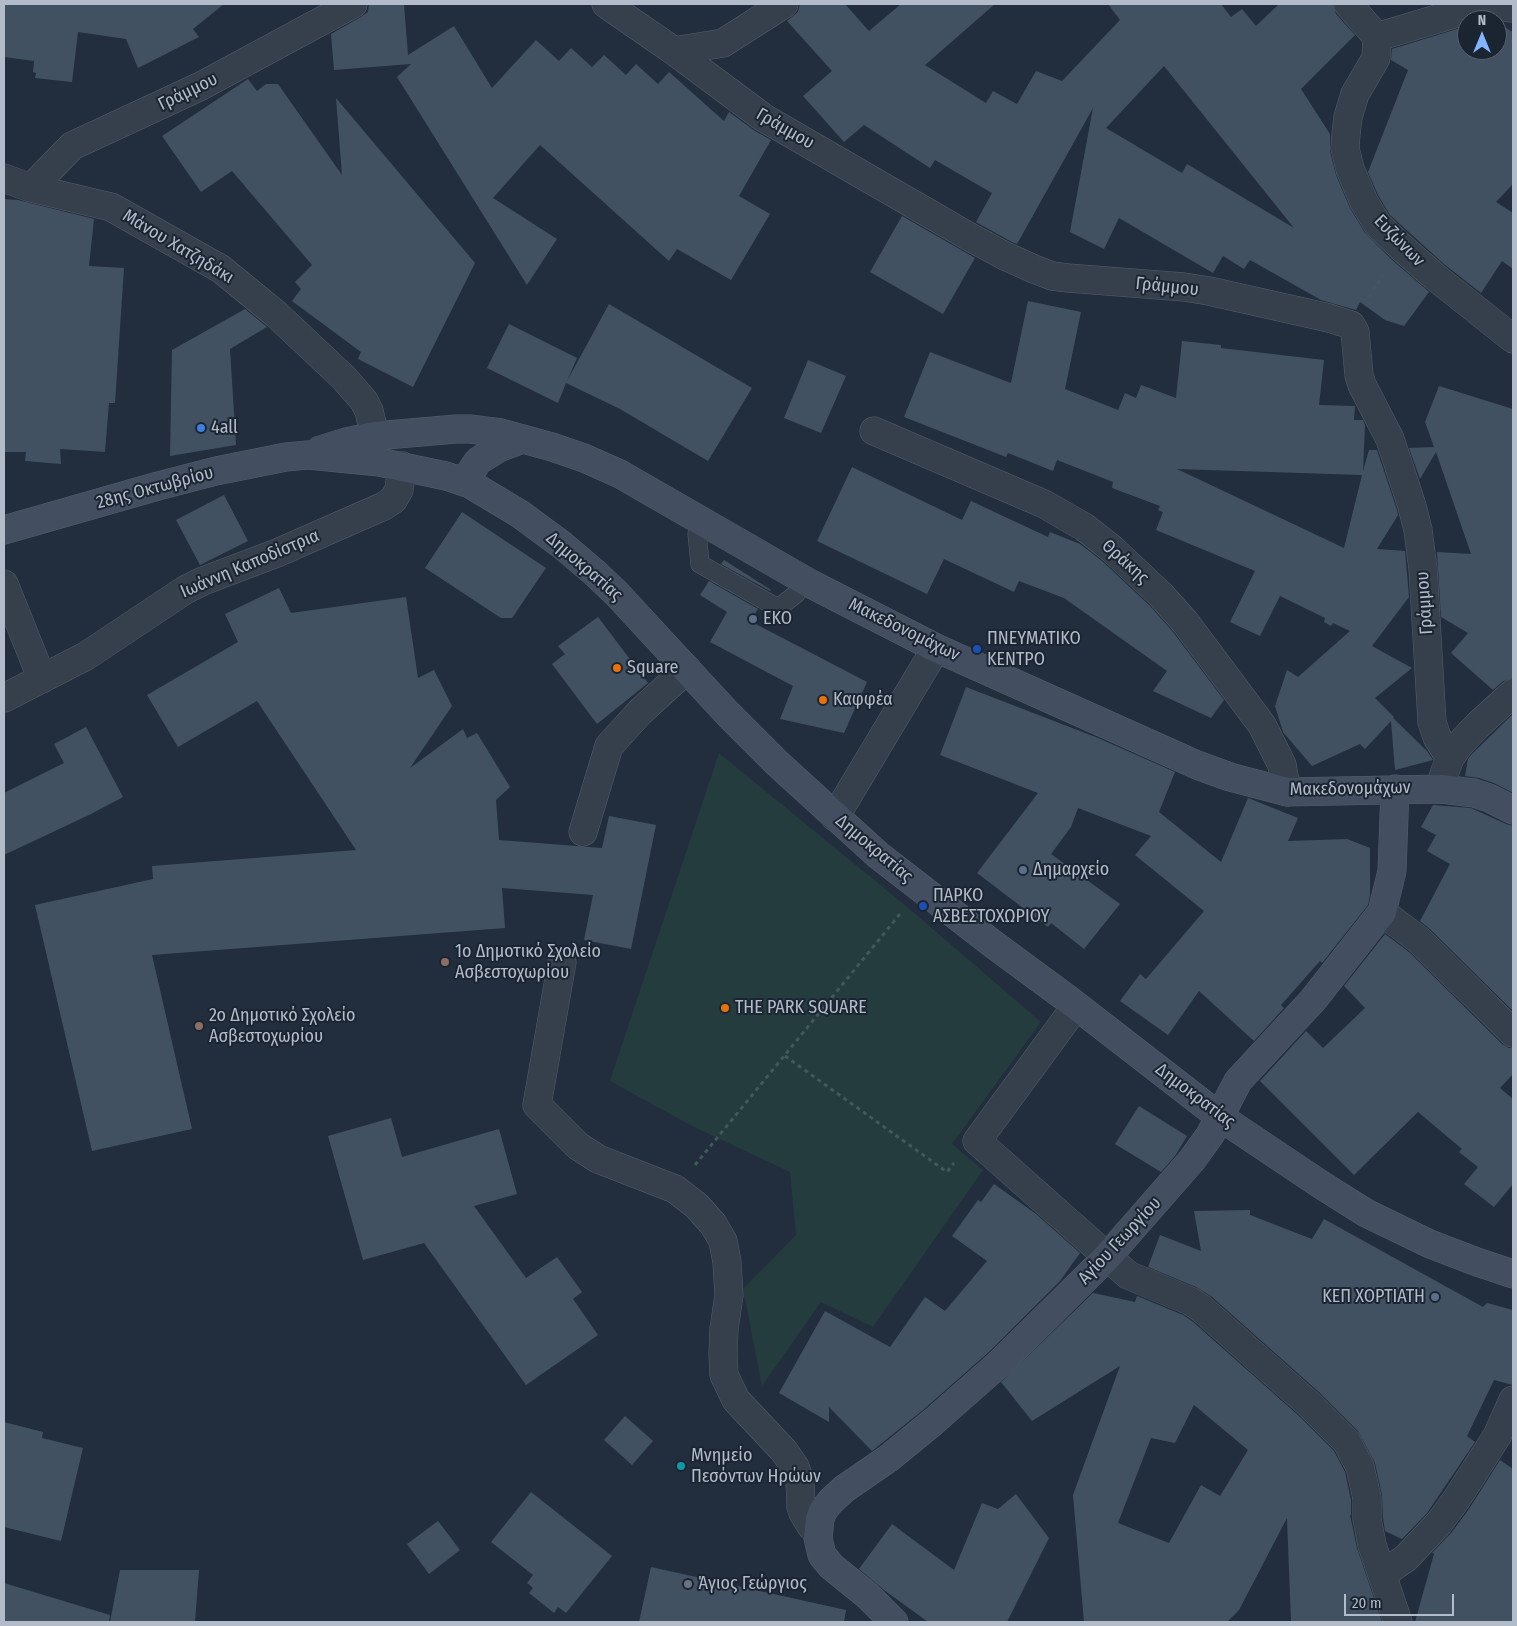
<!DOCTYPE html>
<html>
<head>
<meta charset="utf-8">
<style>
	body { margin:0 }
	#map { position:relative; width:1517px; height:1626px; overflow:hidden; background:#222e3d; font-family:"Fira Sans Condensed",sans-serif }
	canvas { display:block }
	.frame { position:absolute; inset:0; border:5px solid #b1bbc9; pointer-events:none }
	.north { position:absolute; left:1457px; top:10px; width:50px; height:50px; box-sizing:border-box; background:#1b2532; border:1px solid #57616e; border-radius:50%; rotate:0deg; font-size:14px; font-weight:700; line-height:20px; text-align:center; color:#b1bbc9 }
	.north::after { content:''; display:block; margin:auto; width:18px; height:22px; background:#82b5fd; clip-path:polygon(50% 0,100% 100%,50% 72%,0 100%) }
	.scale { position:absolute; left:1344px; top:1594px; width:110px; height:22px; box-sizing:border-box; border:2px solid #b1bbc9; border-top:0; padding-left:6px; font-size:15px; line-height:18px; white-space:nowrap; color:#b1bbc9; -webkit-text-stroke:4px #1b2532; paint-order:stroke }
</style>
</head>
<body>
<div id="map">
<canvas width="1517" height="1626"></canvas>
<div class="frame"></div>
<div class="north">N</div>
<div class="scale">20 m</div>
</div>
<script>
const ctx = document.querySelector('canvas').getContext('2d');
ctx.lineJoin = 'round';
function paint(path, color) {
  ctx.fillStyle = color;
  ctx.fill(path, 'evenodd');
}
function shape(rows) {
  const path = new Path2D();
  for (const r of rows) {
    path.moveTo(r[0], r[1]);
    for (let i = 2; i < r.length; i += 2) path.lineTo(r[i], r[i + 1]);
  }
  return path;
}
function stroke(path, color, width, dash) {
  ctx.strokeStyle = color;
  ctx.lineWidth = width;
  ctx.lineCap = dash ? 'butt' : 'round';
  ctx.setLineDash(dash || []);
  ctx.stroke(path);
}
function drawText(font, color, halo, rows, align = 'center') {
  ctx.font = font + ' "Fira Sans Condensed",sans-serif';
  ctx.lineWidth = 4;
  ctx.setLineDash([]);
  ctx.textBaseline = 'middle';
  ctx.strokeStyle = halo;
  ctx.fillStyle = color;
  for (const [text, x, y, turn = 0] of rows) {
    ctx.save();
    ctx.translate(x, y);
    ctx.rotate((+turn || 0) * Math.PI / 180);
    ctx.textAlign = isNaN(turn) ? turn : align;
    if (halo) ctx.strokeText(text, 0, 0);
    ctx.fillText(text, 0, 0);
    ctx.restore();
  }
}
paint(shape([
	[719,753,906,906,1041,1022,952,1144,983,1170,873,1327,821,1302,762,1386,743,1289,796,1235,790,1172,692,1126,610,1081]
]), '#243c3e');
paint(shape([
	[4,4,224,4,193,29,199,37,138,68,126,39,78,32,72,82,35,78,36,73,33,72,34,61,4,57],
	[369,4,404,4,408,55,454,26,492,88,536,40,559,61,571,48,592,67,604,55,626,75,636,64,658,84,669,72,724,121,729,112,755,131,771,140,739,196,770,214,731,280,677,249,669,261,540,145,493,198,557,239,527,285,397,77,411,64,334,70,331,34,361,17,368,12],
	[800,4,845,4,869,31,901,4,995,4,925,65,986,103,993,91,1017,104,1036,71,1062,81,1120,20,1108,4,1221,4,1231,17,1242,9,1256,26,1279,4,1333,4,1336,14,1355,35,1301,89,1330,134,1330,151,1336,175,1350,208,1365,233,1391,259,1429,292,1404,326,1385,320,1360,302,1356,310,1321,300,1250,260,1244,269,1223,256,1213,273,1119,218,1104,249,1070,232,1093,108,1017,244,1012,242,976,222,992,193,935,160,930,168,864,125,844,142,803,96,832,71,787,21,798,12],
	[1164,66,1294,228,1187,164,1182,173,1106,128],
	[1497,23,1513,32,1513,184,1496,202,1513,213,1513,269,1502,261,1481,293,1444,264,1390,215,1378,195,1368,172,1408,70,1391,60,1392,49,1467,26,1467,50,1497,50],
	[248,79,257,91,266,84,278,84,342,175,336,98,475,263,413,387,358,359,361,352,292,301,301,289,295,282,312,265,232,171,201,192,162,136],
	[4,199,18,200,94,219,89,266,124,268,115,403,109,403,105,452,60,449,61,464,25,461,26,452,4,452],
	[902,216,975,258,943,314,870,272],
	[1028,301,1081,312,1065,389,1118,410,1125,393,1136,398,1141,385,1176,398,1182,341,1221,345,1221,348,1324,360,1319,405,1355,406,1354,420,1363,420,1365,425,1363,471,1369,450,1377,450,1397,510,1398,515,1377,549,1405,551,1409,597,1372,646,1412,668,1375,698,1394,717,1393,718,1427,751,1433,760,1395,770,1391,721,1365,749,1360,744,1312,766,1283,732,1275,706,1287,670,1298,677,1350,631,1333,623,1331,626,1324,622,1325,618,1280,596,1260,636,1230,622,1255,571,1156,530,1163,512,1158,510,1160,506,1112,488,1113,482,1057,460,1053,471,1008,453,1006,457,904,417,930,352,1011,383],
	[1177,469,1362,475,1344,548],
	[609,304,752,388,708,461,620,409,566,383,558,403,487,368,509,324,577,358,567,381],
	[245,309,267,327,230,349,236,445,170,456,172,350],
	[808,360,846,376,821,433,784,418],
	[1439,386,1513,409,1513,678,1503,681,1493,690,1451,653,1468,633,1441,617,1437,552,1471,554,1436,452,1420,479,1409,448,1434,447,1425,422],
	[852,467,962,520,971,501,1048,537,1050,532,1080,544,1102,561,1150,606,1173,632,1224,700,1211,718,1153,691,1167,671,1064,598,1019,581,1014,592,944,559,927,594,817,541],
	[224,495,248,541,200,565,176,520],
	[462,512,546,568,512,618,501,618,425,568],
	[724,560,771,590,770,591,721,564],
	[709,581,758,609,750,621,867,682,844,733,780,719,793,686,710,642,727,612,700,595],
	[279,588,291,613,406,597,418,678,434,670,452,706,410,768,463,729,467,738,477,733,510,787,496,800,499,840,602,848,609,816,656,825,631,949,584,940,593,895,502,888,505,928,152,955,192,1129,92,1151,35,905,153,879,152,866,356,850,257,701,178,747,147,695,238,642,225,614],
	[598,617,648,683,597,724,552,664,565,654,558,646],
	[966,687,1098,738,1175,772,1159,812,1221,862,1248,798,1298,818,1288,841,1347,839,1370,848,1370,895,1368,905,1322,963,1320,961,1281,1005,1284,1008,1254,1041,1199,991,1168,1035,1120,1001,1140,974,1146,979,1204,911,1135,855,1151,836,1078,808,1071,827,1051,854,1120,904,1084,949,1051,923,1048,927,977,873,1038,793,940,755],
	[1513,714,1513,793,1494,783,1479,778,1465,776,1468,759,1471,755],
	[86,727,123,797,91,814,4,855,4,793,64,763,54,744],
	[1433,805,1471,808,1506,824,1513,826,1513,1011,1430,929,1420,921,1450,864,1427,851,1436,835,1421,827],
	[1385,934,1409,952,1502,1044,1509,1048,1513,1048,1513,1074,1500,1088,1513,1099,1513,1184,1494,1207,1464,1184,1478,1167,1459,1152,1462,1149,1418,1112,1354,1175,1260,1081,1306,1031,1323,1048,1365,1008,1344,986],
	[1139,1106,1187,1136,1175,1156,1161,1172,1115,1144],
	[391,1118,402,1157,499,1129,517,1194,474,1206,526,1278,557,1257,582,1292,573,1299,598,1335,526,1385,424,1243,363,1260,328,1136],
	[994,1184,1036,1214,1080,1253,1060,1281,990,1351,923,1410,872,1451,829,1407,829,1422,779,1393,825,1311,890,1347,925,1297,945,1311,987,1261,952,1236,978,1200,981,1202],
	[1250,1210,1250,1215,1312,1239,1324,1219,1483,1307,1487,1303,1513,1310,1513,1385,1494,1380,1467,1436,1475,1442,1427,1513,1402,1539,1385,1531,1383,1518,1382,1495,1375,1463,1358,1431,1320,1393,1211,1296,1196,1287,1148,1267,1160,1235,1201,1251,1194,1211],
	[1093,1293,1135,1302,1137,1296,1183,1315,1192,1321,1299,1416,1334,1451,1345,1472,1351,1500,1351,1515,1350,1515,1357,1548,1382,1622,1291,1622,1287,1518,1239,1610,1227,1622,1084,1622,1073,1495,1120,1366,1032,1421,1001,1382],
	[1194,1405,1248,1450,1220,1496,1201,1485,1169,1543,1118,1523,1151,1438,1175,1443],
	[625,1416,653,1441,632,1465,604,1440],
	[4,1422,43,1432,42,1438,83,1448,61,1541,4,1527],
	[1500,1460,1513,1469,1513,1622,1415,1622,1434,1554,1432,1553,1452,1532,1469,1509],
	[531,1492,612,1556,566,1613,558,1607,554,1613,529,1593,533,1588,527,1583,533,1575,491,1542],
	[1016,1494,1049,1538,1007,1622,928,1622,884,1590,859,1569,892,1524,954,1570,982,1503,998,1509],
	[438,1521,460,1550,429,1574,407,1544],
	[651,1567,846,1610,844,1622,639,1622],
	[120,1570,199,1570,195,1622,110,1622],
	[4,1583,110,1615,109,1622,4,1622]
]), '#425162');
const lane = shape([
	[697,533,700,564,778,608,796,594]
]);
const street = shape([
	[606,4,674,51,764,118,968,236,1005,256,1034,269,1052,276,1068,278,1184,287,1209,291,1329,318,1351,325,1355,332,1359,375,1362,385,1390,439,1412,506,1418,530,1423,569,1432,722,1437,737,1450,758],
	[1348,4,1377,37,1376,58,1355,94,1348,117,1346,134,1345,148,1350,169,1364,202,1378,225,1401,247,1434,276,1513,339],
	[1377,37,1480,6,1513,8],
	[674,51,723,43,784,4],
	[4,178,31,188,111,207,221,269,277,315,344,378,364,401,369,411,375,436],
	[31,188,72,146,201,86,353,4],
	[874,431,1044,504,1084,527,1112,549,1161,595,1185,622,1262,725,1282,765,1287,792],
	[4,584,42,679],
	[4,698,86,656,185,590,203,581,277,553,384,506,393,500,399,490,402,466],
	[1444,774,1450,758,1459,745,1478,725,1513,693],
	[835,817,936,648],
	[583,832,609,746,640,712,687,669],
	[1382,912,1419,940,1513,1033],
	[562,962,537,1105,578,1146,598,1159,675,1189,697,1206,713,1224,723,1241,727,1262,729,1295,724,1329,723,1353,724,1375,736,1400,784,1451,795,1467,800,1481,801,1507,803,1513,811,1526,818,1531],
	[1076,1006,977,1141,1128,1275,1190,1301,1201,1308,1310,1405,1347,1442,1360,1467,1367,1498,1367,1519,1372,1545,1398,1622],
	[1383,1574,1406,1558,1439,1523,1456,1500,1497,1436,1513,1400]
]);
const secondary = shape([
	[320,450,346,442,375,436,456,429,470,429,501,433,552,447,584,458,620,474,811,584,936,648,1197,765,1230,777,1287,792,1441,789,1474,793,1489,798,1513,810],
	[470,484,470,473,478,461,499,448,523,439],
	[4,530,158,486,216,471,286,457,308,455,379,462,446,476,470,484,520,514,562,545,595,573,617,594,728,714,777,763,878,855,993,944,1069,1000,1220,1117,1320,1184,1366,1213,1430,1244,1477,1262,1513,1274],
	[894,1622,868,1596,831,1566,822,1555,818,1538,820,1519,823,1511,831,1501,844,1489,889,1458,933,1422,1001,1362,1107,1257,1192,1160,1210,1135,1238,1081,1313,1000,1382,912,1392,871,1395,789]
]);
stroke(lane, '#545e6b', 19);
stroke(street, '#545e6b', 29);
stroke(secondary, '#545e6b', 29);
stroke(shape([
	[1369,297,1383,275],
	[785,1056,947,1172,954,1163],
	[695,1165,900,914]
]), '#41595b', 3, [4, 4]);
stroke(lane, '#36404d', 18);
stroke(street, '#36404d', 28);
stroke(secondary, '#434f60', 28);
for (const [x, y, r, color] of [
	[201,428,5,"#3f7fe0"],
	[753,619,5,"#5c6f8a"],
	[977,649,5,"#1a4fb4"],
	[617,668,5,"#e8710a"],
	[823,700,5,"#e8710a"],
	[1023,870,5,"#5c6f8a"],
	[923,906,5,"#1a4fb4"],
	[445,962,5,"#8d6e63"],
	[725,1008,5,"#e8710a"],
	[199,1026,5,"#8d6e63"],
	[1435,1297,5,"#5c6f8a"],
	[681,1466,5,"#0f9aa8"],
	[688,1584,5,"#6b7280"]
]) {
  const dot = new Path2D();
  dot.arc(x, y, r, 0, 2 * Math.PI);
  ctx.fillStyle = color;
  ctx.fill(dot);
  stroke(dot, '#1b2532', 2);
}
drawText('18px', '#b1bbc9', '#1b2532', [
	["Γράμμου",188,92,-26],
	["Γράμμου",785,129,30],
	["Ευζώνων",1399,241,46],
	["Μάνου Χατζηδάκι",178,247,31],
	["Γράμμου",1167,287,6],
	["28ης Οκτωβρίου",155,488,-15],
	["Θράκης",1125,562,42],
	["Ιωάννη Καποδίστρια",250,564,-23],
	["Δημοκρατίας",584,567,41],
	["Γράμμου",1425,603,-94],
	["Μακεδονομάχων",904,630,26],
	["Μακεδονομάχων",1350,789,-1],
	["Δημοκρατίας",874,849,40],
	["Δημοκρατίας",1195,1096,37],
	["Αγίου Γεωργίου",1120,1241,-47]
]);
drawText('18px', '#b1bbc9', '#1b2532', [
	["4all",211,428],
	["EKO",763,619],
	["ΠΝΕΥΜΑΤΙΚΟ",987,639],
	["ΚΕΝΤΡΟ",987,660],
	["Square",627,668],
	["Καφφέα",833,700],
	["Δημαρχείο",1033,870],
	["ΠΑΡΚΟ",933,896],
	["ΑΣΒΕΣΤΟΧΩΡΙΟΥ",933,917],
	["1ο Δημοτικό Σχολείο",455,952],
	["Ασβεστοχωρίου",455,973],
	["THE PARK SQUARE",735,1008],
	["2ο Δημοτικό Σχολείο",209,1016],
	["Ασβεστοχωρίου",209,1037],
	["ΚΕΠ ΧΟΡΤΙΑΤΗ",1425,1297,"right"],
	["Μνημείο",691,1456],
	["Πεσόντων Ηρώων",691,1477],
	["Άγιος Γεώργιος",698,1584]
], 'left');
</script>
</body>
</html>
